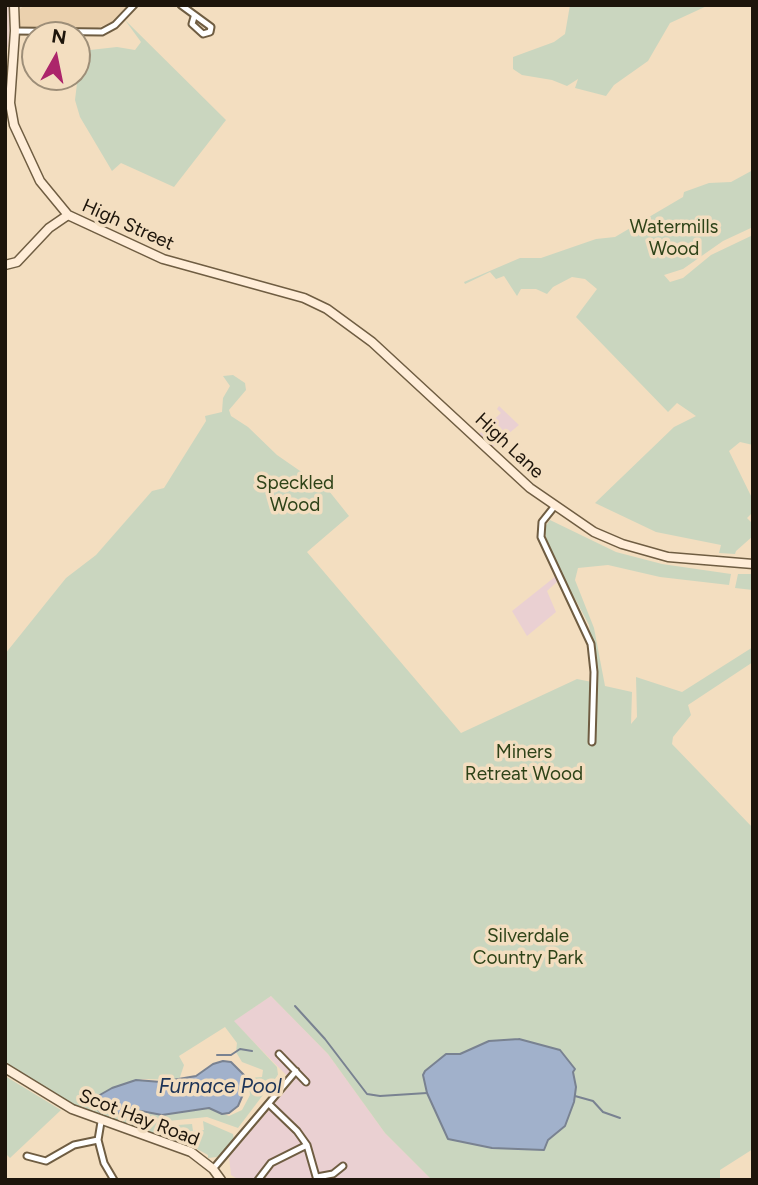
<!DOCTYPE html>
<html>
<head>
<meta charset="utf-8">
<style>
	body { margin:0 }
	#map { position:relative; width:758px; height:1185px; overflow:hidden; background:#f3dec0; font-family:Figtree,sans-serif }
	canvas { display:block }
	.frame { position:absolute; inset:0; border:7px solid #1d150b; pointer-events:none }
	.north { position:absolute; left:21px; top:21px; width:70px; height:70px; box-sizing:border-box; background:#f3dec0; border:2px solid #9d8e78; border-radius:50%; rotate:9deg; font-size:19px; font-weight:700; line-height:28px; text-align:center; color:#1d150b }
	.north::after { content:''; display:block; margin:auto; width:24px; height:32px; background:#ac256b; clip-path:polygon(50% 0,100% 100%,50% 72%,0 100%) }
</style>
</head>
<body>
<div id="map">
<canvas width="758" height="1185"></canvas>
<div class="frame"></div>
<div class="north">N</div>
</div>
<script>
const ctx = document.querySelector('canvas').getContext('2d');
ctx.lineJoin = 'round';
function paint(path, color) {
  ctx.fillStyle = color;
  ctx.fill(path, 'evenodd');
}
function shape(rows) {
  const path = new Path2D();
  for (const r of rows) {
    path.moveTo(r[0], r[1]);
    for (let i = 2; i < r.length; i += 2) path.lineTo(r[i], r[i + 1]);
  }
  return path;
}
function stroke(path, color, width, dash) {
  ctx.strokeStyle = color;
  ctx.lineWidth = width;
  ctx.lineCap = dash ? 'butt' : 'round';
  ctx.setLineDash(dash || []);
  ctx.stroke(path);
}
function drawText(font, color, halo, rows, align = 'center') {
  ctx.font = font + ' Figtree,sans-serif';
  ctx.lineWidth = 7;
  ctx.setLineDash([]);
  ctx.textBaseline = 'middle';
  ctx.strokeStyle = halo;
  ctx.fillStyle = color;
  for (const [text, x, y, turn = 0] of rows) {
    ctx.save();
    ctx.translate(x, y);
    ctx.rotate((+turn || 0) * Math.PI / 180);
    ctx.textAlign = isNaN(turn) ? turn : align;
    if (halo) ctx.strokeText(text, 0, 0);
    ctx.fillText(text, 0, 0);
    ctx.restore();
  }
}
paint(shape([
	[5,5,10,5,12,12,8,47,5,47]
]), '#e9d2c7');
paint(shape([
	[499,406,519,425,491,448,478,435,501,413,497,409],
	[556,576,558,581,547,591,556,612,527,636,512,611],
	[271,996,328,1054,385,1133,432,1180,239,1180,231,1175,229,1157,293,1082,233,1021]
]), '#ead0d2');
paint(shape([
	[25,5,129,5,114,21,93,30,19,27,20,9]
]), '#ebd1ae');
paint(shape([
	[570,5,709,5,670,23,648,61,614,85,606,96,575,88,578,79,567,86,552,80,522,75,513,69,513,57,554,42,565,34],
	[125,20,226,120,174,187,121,163,112,171,80,117,75,100,81,51,117,47,135,50,141,42],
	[753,170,753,227,723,241,683,269,664,275,670,282,683,278,711,255,753,235,753,445,740,442,729,451,752,498,753,512,747,518,753,524,753,536,736,551,735,554,719,553,721,545,656,532,595,503,674,427,696,416,677,403,668,412,576,317,597,289,585,279,572,277,553,287,547,294,536,289,521,289,517,296,504,276,496,279,490,272,465,284,464,282,520,258,541,258,596,239,615,237,683,197,684,192,709,183,731,182],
	[233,375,245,383,246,390,229,410,231,416,248,427,277,455,329,491,349,516,307,552,461,733,577,679,592,682,595,723,597,689,589,625,549,550,544,528,550,520,616,552,662,564,731,574,729,585,660,577,608,565,578,568,575,580,594,628,605,686,632,692,631,724,637,717,636,677,682,692,753,647,753,662,688,705,691,715,673,737,672,744,753,828,753,1149,720,1170,720,1180,432,1180,385,1133,328,1054,271,996,234,1021,277,1067,278,1075,238,1128,207,1117,168,1121,169,1136,178,1135,178,1125,192,1124,193,1131,204,1130,203,1121,233,1134,234,1141,217,1157,208,1158,208,1155,186,1143,158,1137,72,1105,5,1062,5,654,66,578,96,555,152,491,164,488,206,421,205,416,222,412,223,398,230,386,223,376],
	[225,1027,237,1043,236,1052,242,1062,263,1070,262,1077,248,1078,250,1095,242,1110,229,1116,209,1108,162,1115,141,1111,115,1114,98,1096,142,1079,179,1080,184,1065,179,1056],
	[738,574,753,574,753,590,735,588],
	[5,1076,61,1110,10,1158,5,1153]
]), '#cad6bf');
const water = shape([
	[519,1039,560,1050,575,1069,573,1072,576,1087,574,1102,565,1126,548,1140,544,1150,492,1148,448,1139,427,1093,423,1075,425,1071,446,1054,460,1054,489,1041,519,1039],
	[223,1061,231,1062,244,1075,244,1092,238,1106,229,1113,222,1114,209,1108,162,1115,141,1111,115,1114,100,1112,97,1108,98,1096,112,1088,136,1080,161,1082,196,1076,213,1064,223,1061]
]);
paint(water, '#a1b1cb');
stroke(water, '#798291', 2);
stroke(shape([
	[295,1006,325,1039,367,1094,380,1096,427,1093],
	[217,1055,231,1055,240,1049,252,1051],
	[575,1096,593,1101,603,1112,620,1118]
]), '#798291', 2);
const street = shape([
	[181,5,211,27,210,32,203,34,192,24,194,17],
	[15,31,102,32,115,25,134,5],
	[554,507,542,522,541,537,591,644,594,672,592,742],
	[279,1054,306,1082],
	[270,1105,297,1131,307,1145,317,1180],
	[101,1122,98,1140,104,1163,114,1180],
	[27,1156,46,1161,74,1145,98,1140],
	[213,1169,296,1071],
	[317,1177,333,1174,343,1166],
	[258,1180,271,1163,307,1145]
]);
const secondary = shape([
	[14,5,15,31,10,103,14,125,40,181,68,215,163,259,304,298,327,309,372,342,530,488,594,532,622,544,668,557,753,564],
	[5,265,17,262,49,228,68,215],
	[5,1068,72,1109,191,1152,213,1169,221,1180]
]);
stroke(street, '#6f5d42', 9);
stroke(secondary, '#6f5d42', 11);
stroke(street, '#fff', 5);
stroke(secondary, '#ffedd8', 8);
drawText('19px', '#1d150b', '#f3dec0', [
	["High Street",128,225,24],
	["High Lane",509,446,43],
	["Scot Hay Road",139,1118,21]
]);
drawText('19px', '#2e4318', '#f3dec0', [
	["Watermills",674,227],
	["Wood",674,249],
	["Speckled",295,483],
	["Wood",295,505],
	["Miners",524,752],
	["Retreat Wood",524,774],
	["Silverdale",528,936],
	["Country Park",528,958]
]);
drawText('italic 21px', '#1c3357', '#f3dec0', [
	["Furnace Pool",220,1087]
]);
</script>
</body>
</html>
